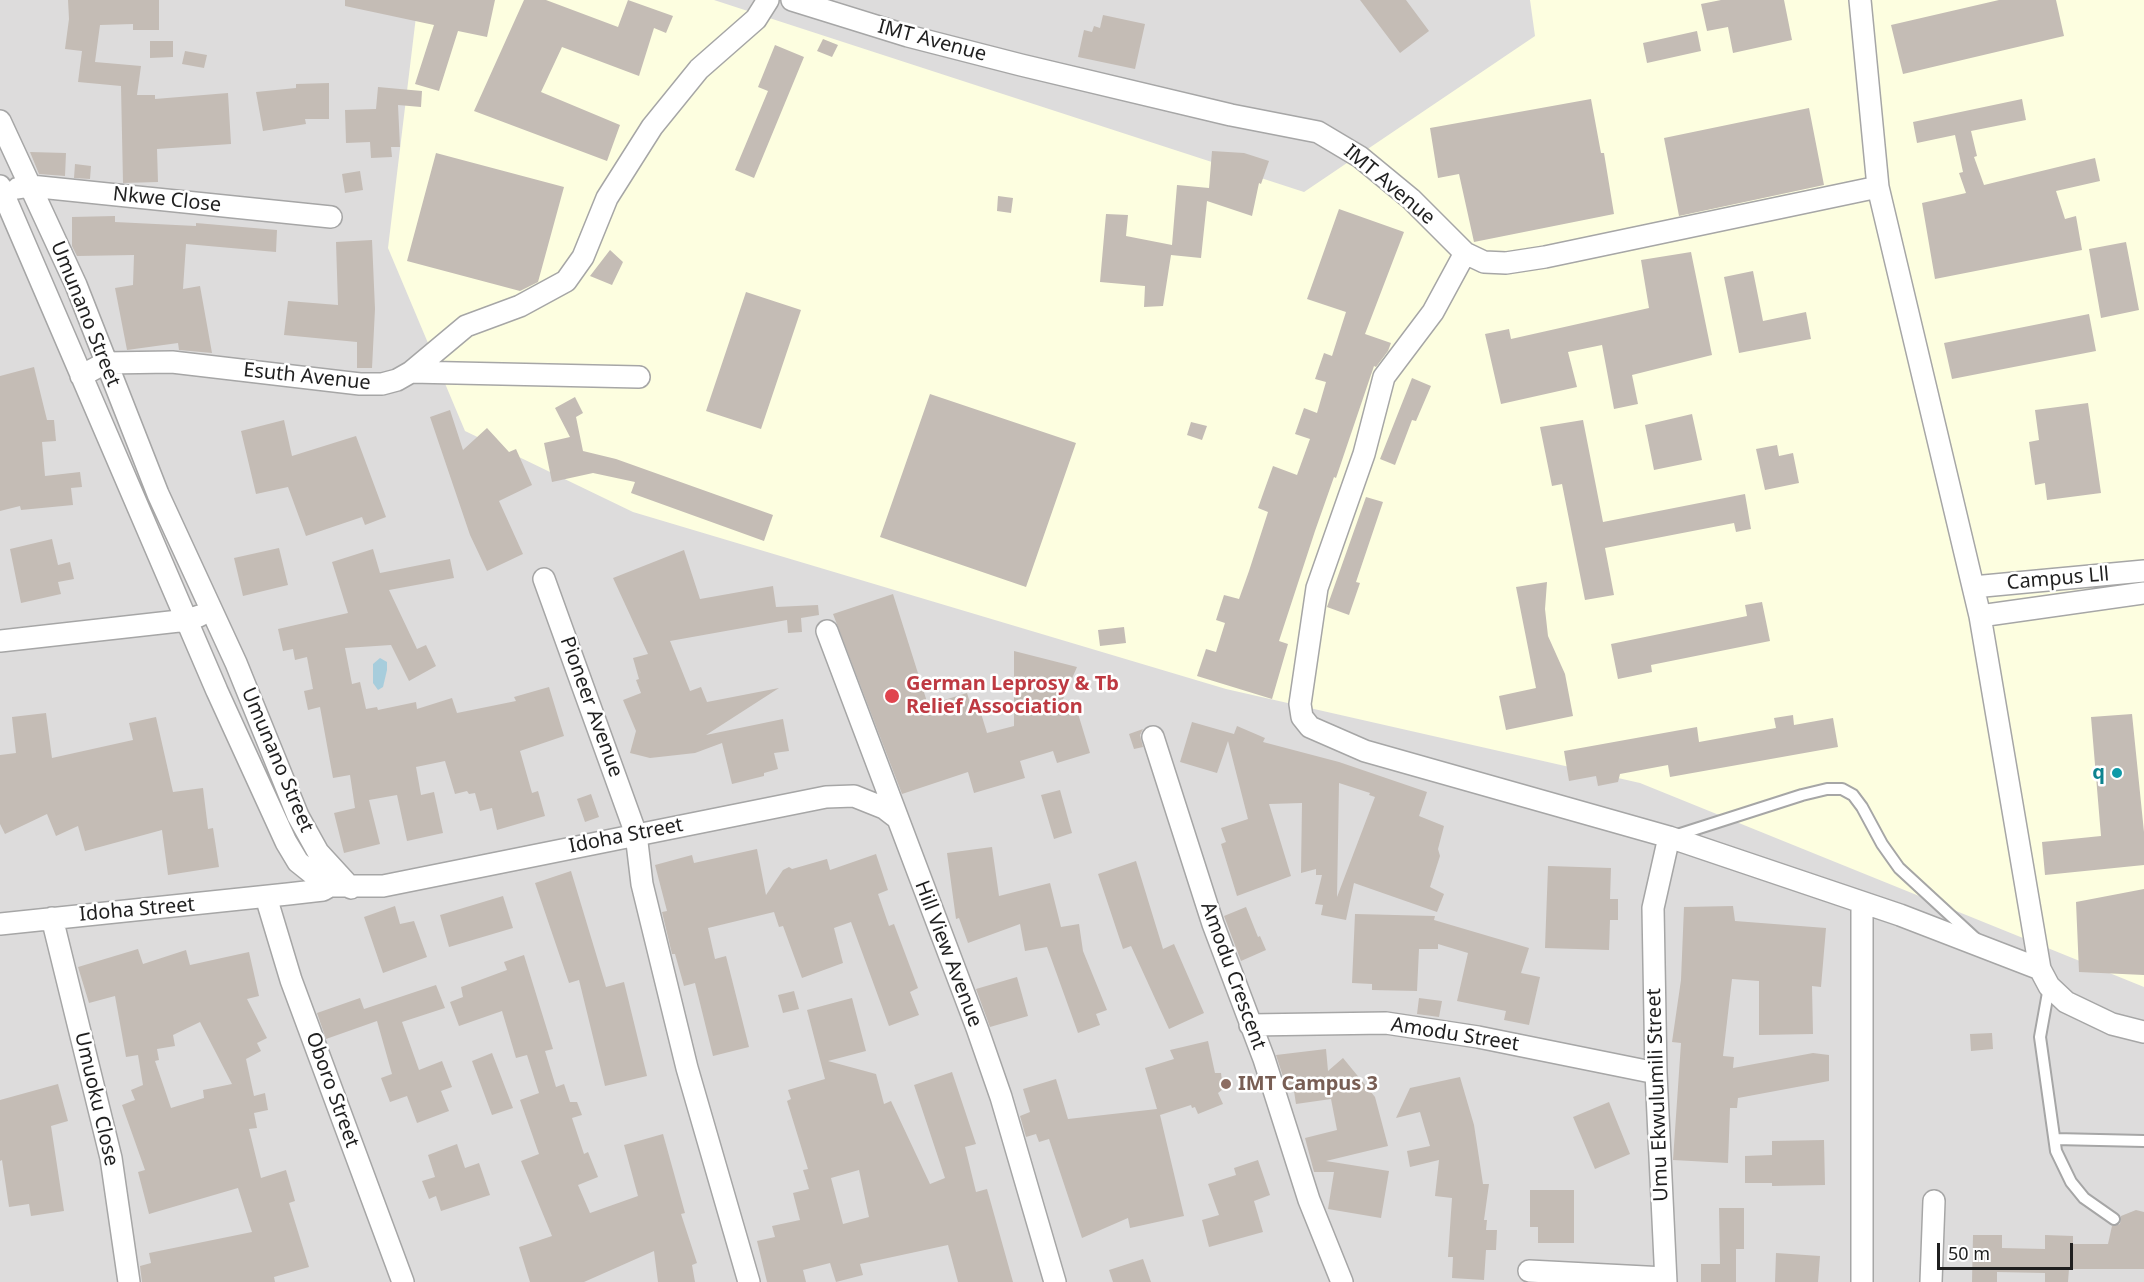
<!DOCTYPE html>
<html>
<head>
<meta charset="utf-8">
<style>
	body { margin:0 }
	#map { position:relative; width:2144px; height:1282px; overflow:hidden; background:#efede6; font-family:"Noto Sans",sans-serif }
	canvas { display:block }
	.scale { position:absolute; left:1937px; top:1243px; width:136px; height:27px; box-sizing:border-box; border:3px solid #1f1f1f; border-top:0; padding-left:8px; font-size:18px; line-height:21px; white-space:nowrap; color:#1f1f1f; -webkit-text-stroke:4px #fff; paint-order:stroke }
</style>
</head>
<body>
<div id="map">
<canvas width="2144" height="1282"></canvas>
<div class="scale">50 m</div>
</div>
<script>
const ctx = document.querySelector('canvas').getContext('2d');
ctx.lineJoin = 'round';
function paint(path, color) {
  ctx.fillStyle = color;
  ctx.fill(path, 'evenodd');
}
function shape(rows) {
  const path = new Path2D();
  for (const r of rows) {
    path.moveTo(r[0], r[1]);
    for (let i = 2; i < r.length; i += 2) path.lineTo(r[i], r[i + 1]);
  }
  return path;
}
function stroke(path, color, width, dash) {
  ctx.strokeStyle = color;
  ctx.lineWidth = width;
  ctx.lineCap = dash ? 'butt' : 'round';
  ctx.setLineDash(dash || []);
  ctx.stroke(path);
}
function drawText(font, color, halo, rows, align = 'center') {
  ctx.font = font + ' "Noto Sans",sans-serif';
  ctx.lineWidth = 5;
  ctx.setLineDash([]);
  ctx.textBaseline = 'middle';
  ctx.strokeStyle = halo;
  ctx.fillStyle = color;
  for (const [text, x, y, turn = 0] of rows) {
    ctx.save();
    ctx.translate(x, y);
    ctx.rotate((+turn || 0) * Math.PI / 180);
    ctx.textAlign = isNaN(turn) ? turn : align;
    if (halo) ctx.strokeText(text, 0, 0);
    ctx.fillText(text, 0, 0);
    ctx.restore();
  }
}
paint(shape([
	[0,0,2144,0,2144,1282,0,1282]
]), '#dddcdc');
paint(shape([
	[418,0,714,0,1304,192,1535,36,1530,0,2144,0,2144,987,1640,783,1226,689,633,512,465,431,388,248]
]), '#fdfee0');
paint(shape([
	[380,658,387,662,387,670,383,687,378,690,373,683,373,664]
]), '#a7cddc');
paint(shape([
	[68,0,159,0,159,30,133,30,133,24,100,25,95,62,141,66,137,95,155,95,155,99,228,93,231,144,157,149,158,182,123,183,121,86,78,82,82,51,65,49,69,19],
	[345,0,495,0,487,37,458,31,439,91,415,84,434,25,345,6],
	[524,0,546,0,618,27,628,0,673,16,666,33,654,28,639,76,562,47,541,92,620,125,607,161,474,111],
	[1360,0,1406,0,1429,31,1400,53],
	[1721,0,1784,0,1792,40,1733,53,1728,27,1707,31,1701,4],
	[1999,0,2056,0,2064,36,1903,74,1891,25],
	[1103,15,1145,24,1135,69,1078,57,1084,30,1092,32,1094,26,1100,28],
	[1697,31,1701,51,1647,63,1643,43],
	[823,39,838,45,832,57,817,51],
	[150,41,173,41,173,57,150,58],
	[775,45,804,57,754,178,735,170,768,91,758,87],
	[185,51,207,55,204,68,182,64],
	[329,83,329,119,305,119,306,124,263,131,256,92,296,88,296,84],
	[378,87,422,91,421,107,398,105,400,147,391,147,392,157,371,158,370,142,346,143,345,110,376,109],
	[1591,99,1601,153,1604,153,1614,214,1474,242,1459,174,1438,178,1430,128],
	[2022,99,2026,120,1971,131,1977,156,1974,157,1984,185,2095,158,2100,181,2056,191,2065,219,2076,216,2082,250,1935,279,1922,203,1966,193,1959,173,1963,172,1955,135,1917,143,1913,122],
	[1809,108,1824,185,1679,216,1664,138],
	[1212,151,1244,153,1269,161,1261,184,1259,183,1252,216,1207,201,1201,258,1171,255,1163,306,1144,307,1145,286,1100,282,1106,214,1128,215,1126,236,1172,245,1177,185,1209,188],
	[30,152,66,153,65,176,39,174],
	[436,153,564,187,538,282,520,291,407,261],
	[75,164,91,166,90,179,74,178],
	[360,171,363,190,345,193,342,174],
	[998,196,1013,198,1011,213,997,211],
	[1339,209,1404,232,1365,334,1391,343,1388,351,1376,367,1374,366,1336,478,1334,477,1315,531,1279,641,1288,644,1272,699,1197,676,1206,649,1216,652,1225,623,1216,620,1224,595,1239,599,1249,571,1268,512,1258,508,1273,466,1297,475,1310,439,1295,434,1304,408,1317,413,1326,382,1315,379,1324,353,1332,356,1346,312,1307,299],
	[115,216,115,222,196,226,196,223,277,230,276,252,186,244,183,289,200,286,212,353,179,350,178,343,127,350,115,288,133,285,134,255,77,256,72,246,72,217],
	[372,240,375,309,372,368,357,368,357,342,284,335,288,301,338,305,336,242],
	[2126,242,2139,310,2101,318,2089,249],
	[610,250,623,262,612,285,590,276],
	[1691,252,1712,355,1632,375,1638,404,1614,409,1602,345,1568,352,1577,387,1501,404,1485,334,1509,329,1511,339,1649,308,1641,260],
	[1753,271,1763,321,1806,312,1811,339,1739,353,1724,277],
	[746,292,801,310,761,429,706,411],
	[2089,314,2096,351,1952,379,1944,343],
	[34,367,47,420,54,420,56,441,42,442,45,476,80,472,82,487,71,488,73,505,21,510,20,506,0,511,0,376],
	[1412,378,1431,386,1416,421,1412,420,1395,465,1380,459],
	[930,394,1076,443,1026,587,880,537],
	[575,397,583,413,576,417,583,451,616,459,773,515,764,541,631,493,635,482,593,473,552,482,544,443,570,437,555,408],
	[2088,403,2101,493,2047,500,2045,483,2035,485,2029,442,2039,440,2035,410],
	[450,410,463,450,487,428,509,452,516,449,532,485,499,501,523,554,487,571,470,535,430,417],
	[1692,414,1702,460,1654,470,1645,425],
	[284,420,292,456,356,436,386,517,365,525,362,517,306,536,288,487,256,494,241,431],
	[1583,420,1603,522,1745,494,1751,529,1736,532,1734,523,1605,548,1614,595,1585,600,1562,484,1552,486,1540,427],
	[1191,422,1207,426,1202,440,1187,435],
	[1777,445,1779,456,1793,453,1799,483,1765,490,1756,449],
	[1366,497,1383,502,1356,582,1360,583,1349,615,1327,607],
	[52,539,58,565,70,562,74,579,58,582,61,594,21,603,10,549],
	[279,548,288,585,243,596,234,558],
	[373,549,380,573,450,559,454,578,389,590,417,649,426,645,436,666,409,681,391,645,345,648,352,684,360,682,366,709,377,707,378,710,416,702,417,709,452,698,457,713,516,701,514,697,549,687,564,736,520,751,532,793,538,791,545,816,497,830,492,808,480,811,475,793,469,794,467,791,455,794,445,761,416,767,421,795,434,792,443,833,407,841,397,795,369,800,380,844,344,853,334,813,355,808,350,775,333,778,320,707,308,710,304,691,313,689,307,657,295,660,293,649,283,651,278,629,348,613,332,562],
	[684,550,700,599,773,586,776,607,818,605,819,615,801,618,802,632,788,633,787,620,670,641,690,691,701,687,707,702,779,688,706,735,783,719,789,751,774,753,778,769,764,773,764,776,732,784,722,743,695,753,650,758,630,753,636,731,623,700,641,693,636,680,639,679,633,658,648,654,613,578],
	[1547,582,1545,609,1548,636,1565,674,1573,716,1506,730,1499,696,1536,688,1516,587],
	[893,594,928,705,967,693,972,709,980,710,987,733,1014,726,1014,651,1077,667,1057,713,1076,707,1090,753,1057,763,1053,751,1020,761,1025,778,974,793,968,772,902,794,833,614],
	[1762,602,1770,641,1651,665,1652,672,1618,679,1611,644,1747,616,1745,605],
	[1124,627,1126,643,1100,646,1098,630],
	[46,713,52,758,133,740,129,723,156,717,173,792,203,788,208,829,213,828,219,867,168,875,162,830,85,851,78,826,56,836,47,814,5,834,0,824,0,755,16,753,12,717],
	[2132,714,2144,832,2144,865,2045,875,2042,842,2101,836,2091,717],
	[1793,715,1794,725,1833,718,1838,747,1670,777,1668,765,1620,774,1618,782,1598,786,1596,776,1569,781,1564,751,1697,727,1699,742,1776,728,1774,718],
	[1192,722,1234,734,1237,726,1265,738,1263,742,1339,762,1427,792,1419,816,1444,826,1438,849,1440,856,1430,887,1444,894,1437,912,1354,883,1346,920,1321,915,1323,905,1315,904,1322,875,1316,875,1316,869,1301,873,1302,803,1269,804,1291,876,1237,896,1221,844,1226,842,1221,828,1248,819,1228,741,1217,773,1180,762],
	[1339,783,1370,793,1369,795,1375,797,1337,897],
	[1143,729,1140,735,1143,747,1134,749,1129,734],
	[1060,790,1072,833,1054,839,1041,795],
	[591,794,599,817,585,822,577,799],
	[992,847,999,896,1050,883,1061,927,1079,924,1083,951,1107,1010,1096,1014,1100,1025,1078,1033,1047,947,1025,951,1020,924,968,943,959,918,956,919,947,853],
	[757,849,766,895,783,870,789,867,792,869,827,859,830,870,876,854,888,890,878,894,889,926,894,924,918,988,910,992,919,1015,889,1026,851,922,834,928,843,963,802,978,783,926,779,927,774,912,708,928,715,959,726,956,749,1047,713,1056,695,983,684,986,675,954,672,954,662,912,667,911,655,865,692,855,694,863],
	[1136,861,1163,949,1174,944,1204,1013,1169,1029,1131,946,1123,949,1098,874],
	[1548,866,1611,868,1610,899,1618,899,1618,920,1610,920,1609,950,1545,948],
	[571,871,606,987,624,982,647,1076,605,1086,579,980,569,983,535,883],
	[2144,889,2144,975,2079,972,2076,902],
	[503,896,513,928,449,947,440,915],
	[395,906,400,924,414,921,427,957,383,973,364,917],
	[1733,906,1735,921,1826,928,1821,987,1812,986,1813,1034,1759,1035,1759,981,1732,979,1723,1056,1734,1057,1733,1068,1813,1053,1829,1055,1829,1081,1738,1098,1737,1108,1730,1108,1728,1163,1673,1160,1681,1043,1672,1042,1681,980,1684,907],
	[1246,907,1258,937,1260,936,1266,950,1241,961,1224,916],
	[1355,914,1435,916,1434,920,1529,948,1521,973,1540,977,1529,1025,1504,1020,1506,1011,1457,1001,1468,953,1438,944,1438,949,1419,949,1417,991,1372,990,1372,984,1352,983],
	[138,949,143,964,186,950,190,965,249,952,259,996,247,999,267,1038,257,1043,261,1051,246,1059,254,1096,265,1093,268,1110,254,1113,257,1128,249,1129,261,1178,286,1170,295,1201,289,1203,309,1267,274,1277,275,1282,142,1282,140,1266,151,1263,149,1253,252,1232,238,1188,149,1214,138,1172,145,1170,122,1105,135,1100,131,1090,143,1085,138,1055,126,1057,115,996,89,1003,78,967],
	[200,1022,232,1084,203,1090,204,1098,171,1108,155,1061,159,1060,157,1049,175,1046,173,1035],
	[524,955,553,1049,545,1051,556,1087,564,1084,570,1102,577,1102,582,1115,572,1118,584,1154,588,1152,598,1177,578,1185,590,1213,638,1196,624,1145,663,1134,685,1213,681,1214,697,1263,692,1265,695,1282,658,1282,654,1251,584,1282,530,1282,519,1247,552,1236,521,1161,539,1154,520,1100,539,1093,527,1055,516,1058,502,1011,459,1026,450,1002,463,997,461,987,507,970,504,962],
	[1017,977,1028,1016,990,1027,976,989],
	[436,985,445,1008,402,1022,419,1070,442,1061,452,1087,441,1091,449,1111,417,1123,407,1096,390,1102,381,1078,392,1074,377,1021,326,1039,317,1013,360,998,364,1009],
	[794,991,799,1009,783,1013,778,995],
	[852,998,866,1051,828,1061,876,1074,884,1104,891,1101,930,1184,945,1178,914,1085,952,1072,976,1144,965,1147,976,1192,987,1189,1013,1282,958,1282,948,1245,860,1264,863,1275,836,1282,830,1263,803,1270,806,1282,767,1282,757,1241,775,1237,772,1226,800,1220,793,1193,809,1189,803,1170,808,1169,787,1101,791,1099,788,1090,825,1079,807,1010],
	[859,1170,869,1217,843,1224,831,1178],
	[1419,998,1442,1001,1439,1017,1417,1014],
	[1992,1033,1993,1049,1971,1051,1970,1034],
	[1208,1041,1215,1073,1221,1073,1223,1089,1218,1093,1223,1104,1198,1114,1195,1107,1192,1108,1191,1105,1160,1115,1184,1216,1130,1228,1128,1218,1082,1238,1049,1139,1039,1142,1036,1134,1026,1137,1020,1116,1030,1112,1023,1089,1056,1079,1068,1119,1157,1109,1145,1068,1174,1059,1170,1050],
	[1326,1049,1328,1071,1343,1058,1375,1097,1388,1146,1326,1161,1389,1171,1381,1218,1328,1209,1334,1172,1314,1172,1305,1138,1337,1130,1331,1099,1296,1104,1294,1091,1288,1092,1276,1055],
	[492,1053,513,1108,492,1115,472,1061],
	[1460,1077,1474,1125,1483,1184,1489,1184,1484,1220,1487,1220,1486,1230,1497,1230,1496,1250,1486,1250,1484,1280,1452,1278,1453,1257,1448,1257,1452,1198,1435,1196,1439,1160,1410,1167,1407,1151,1430,1146,1420,1112,1396,1118,1410,1088],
	[58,1084,68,1121,51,1126,64,1211,31,1216,29,1204,9,1207,2,1160,0,1161,0,1100],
	[1609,1102,1630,1154,1595,1169,1573,1117],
	[1824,1140,1825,1185,1772,1186,1772,1183,1745,1183,1745,1156,1772,1155,1772,1141],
	[457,1144,465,1168,479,1163,490,1195,441,1211,436,1196,429,1199,422,1181,435,1177,428,1155],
	[1258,1160,1270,1195,1254,1201,1263,1232,1209,1247,1202,1220,1219,1215,1208,1184,1236,1175,1234,1168],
	[1530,1190,1574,1190,1574,1243,1538,1243,1538,1227,1530,1227],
	[1719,1208,1744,1208,1744,1249,1736,1249,1736,1282,1701,1282,1701,1264,1720,1264],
	[2136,1210,2144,1212,2144,1269,2069,1269,2068,1282,2045,1282,2045,1273,1997,1272,1997,1282,1972,1282,1973,1235,2002,1235,2002,1248,2045,1249,2045,1235,2073,1236,2073,1244,2108,1244,2112,1226,2120,1224,2121,1216],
	[1776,1253,1820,1256,1818,1282,1775,1282],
	[1143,1259,1151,1282,1113,1282,1109,1270]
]), '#c4bcb5');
const service = shape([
	[1674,836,1802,795,1827,789,1842,789,1853,795,1862,807,1882,844,1899,868,1975,938],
	[2049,987,2040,1037,2056,1151,2071,1182,2084,1198,2114,1219],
	[2055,1139,2144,1141]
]);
const minor = shape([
	[792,0,908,36,1021,65,1231,115,1318,132,1360,157,1411,199,1465,253,1484,262,1506,263,1545,257,1878,187],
	[1860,0,1878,187,1980,616,2040,969,2049,986,2066,1002,2112,1024,2144,1032],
	[0,121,76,285,158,494,236,663,298,816,318,852,351,888],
	[0,186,217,691,286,842,298,862,318,878,333,886,383,886,826,797,854,796,884,808,897,818],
	[18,188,30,186,331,217],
	[1465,253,1433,312,1384,377,1364,454,1317,588,1300,704,1302,717,1310,727,1365,751,1669,837,1900,915,2040,969],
	[411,372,639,377],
	[81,376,105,363,172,362,360,384,382,384,397,380,411,372,466,326,520,306,566,281,583,257,607,198,652,127,699,69,756,19,768,0],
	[544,579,636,834,642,884,687,1068,749,1282],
	[1973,587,2144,571],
	[1980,616,2144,593],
	[827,631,977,1028,1001,1097,1055,1282],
	[0,641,188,620,199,616],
	[1153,737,1213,924,1264,1059,1309,1200,1342,1282],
	[266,897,291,980,403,1282],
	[1862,903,1862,1282],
	[52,918,111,1158,129,1282],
	[0,924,288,894,323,890,337,882],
	[1250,1025,1386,1023,1478,1037,1656,1073],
	[1529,1271,1665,1278],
	[1666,1282,1656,1073,1653,908,1669,837],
	[1931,1282,1934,1201]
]);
stroke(service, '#a6a6a6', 14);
stroke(minor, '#a6a6a6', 24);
stroke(service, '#fff', 10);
stroke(minor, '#fff', 21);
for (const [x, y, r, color] of [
	[892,696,8,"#e0444e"],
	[2117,773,6,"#0f9aa8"],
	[1226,1084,6,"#8d6e63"]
]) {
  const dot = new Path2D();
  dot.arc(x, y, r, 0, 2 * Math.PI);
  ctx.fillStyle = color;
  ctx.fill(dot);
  stroke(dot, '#fff', 2);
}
drawText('20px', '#1f1f1f', '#fff', [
	["IMT Avenue",932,41,15],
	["IMT Avenue",1389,185,40],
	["Nkwe Close",167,200,6],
	["Umunano Street",85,314,68],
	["Esuth Avenue",307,377,6],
	["Campus Lll",2058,579,-5],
	["Pioneer Avenue",591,707,70],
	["Umunano Street",277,760,67],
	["Idoha Street",626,836,-11],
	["Idoha Street",137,910,-5],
	["Hill View Avenue",948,954,69],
	["Amodu Crescent",1233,976,70],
	["Amodu Street",1455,1035,9],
	["Oboro Street",332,1090,70],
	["Umu Ekwulumili Street",1658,1095,-92],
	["Umuoku Close",96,1099,77]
]);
drawText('bold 20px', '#be3a42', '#fff', [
	["German Leprosy & Tb",906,684],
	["Relief Association",906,707]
], 'left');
drawText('bold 20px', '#0d838f', '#fff', [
	["q",2105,773]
], 'right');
drawText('bold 20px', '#785e54', '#fff', [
	["IMT Campus 3",1238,1084]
], 'left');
</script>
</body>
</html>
